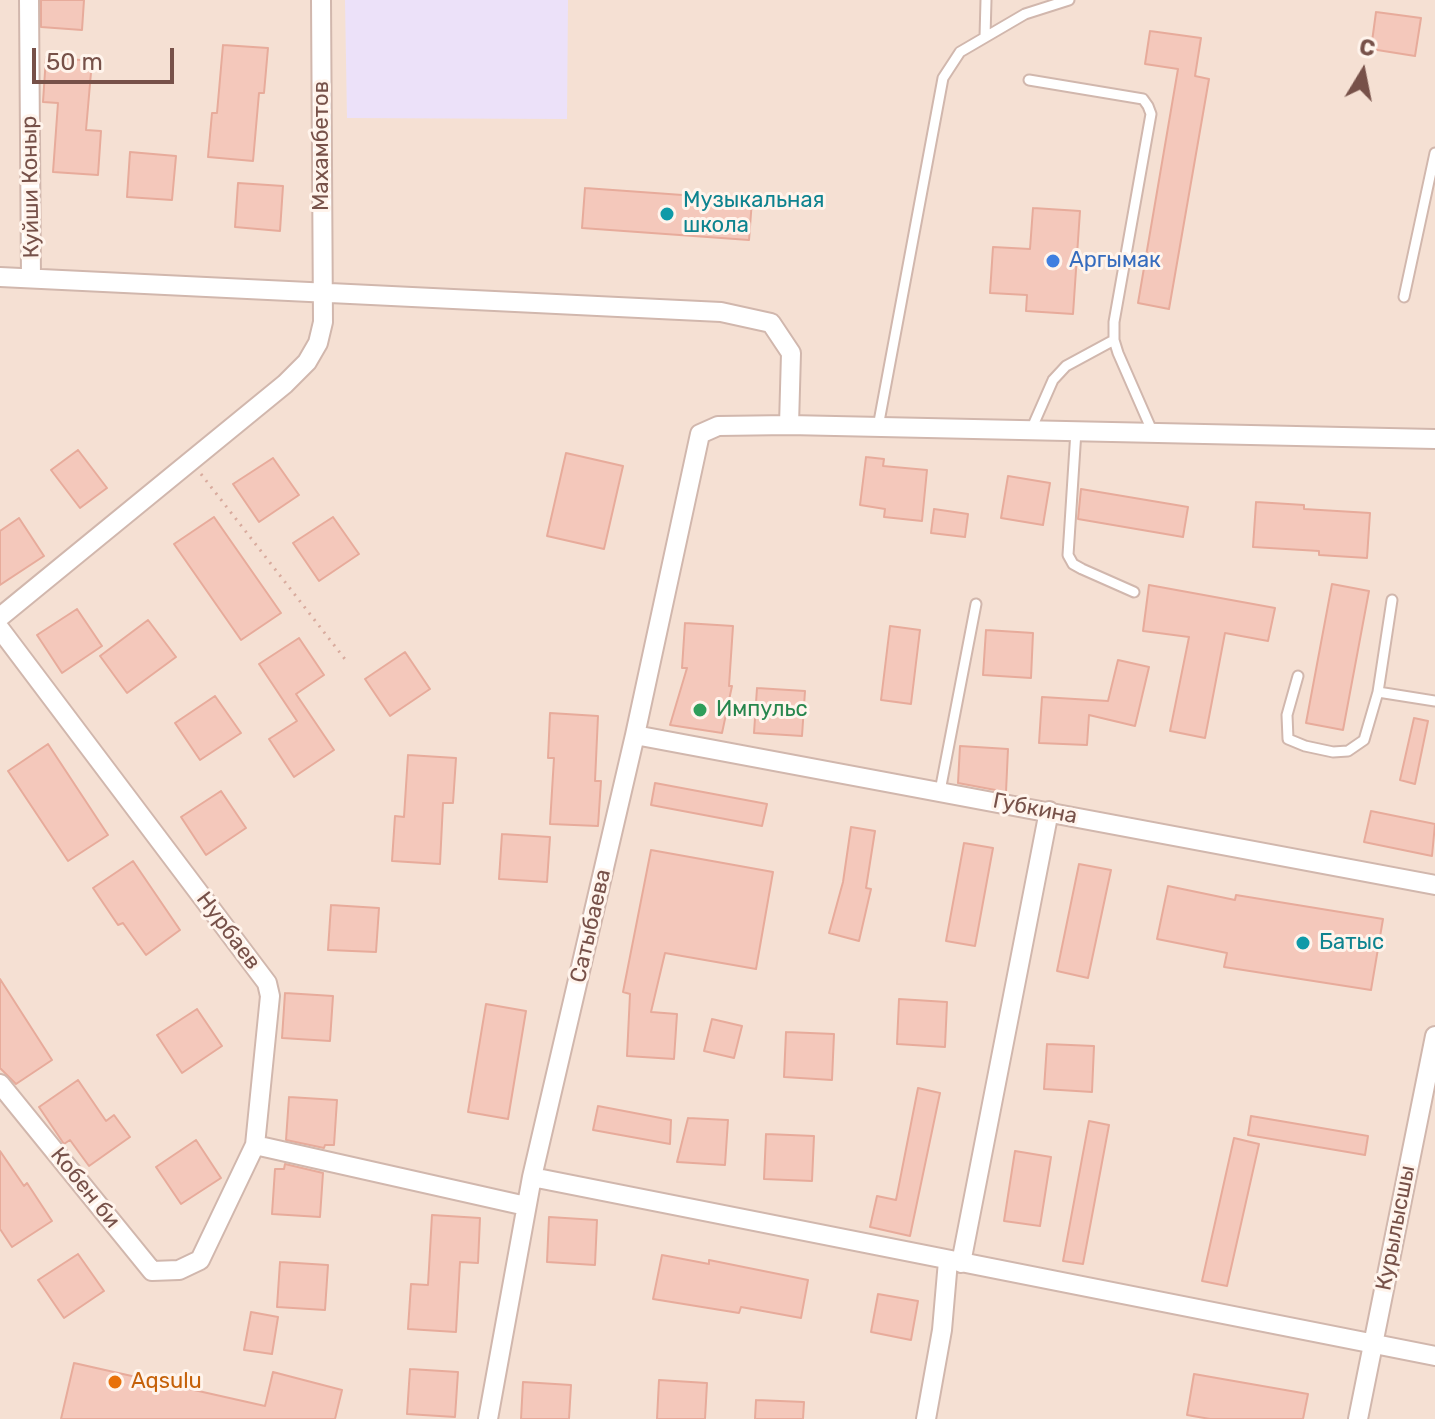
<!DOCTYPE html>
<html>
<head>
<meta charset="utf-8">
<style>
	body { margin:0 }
	#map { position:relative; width:1435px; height:1419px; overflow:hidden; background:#fdefe5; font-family:Rubik,sans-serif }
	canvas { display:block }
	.north { position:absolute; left:1323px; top:32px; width:80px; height:80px; -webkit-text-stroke:6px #fff4ec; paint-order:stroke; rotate:10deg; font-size:22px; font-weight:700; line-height:32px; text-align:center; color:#775149 }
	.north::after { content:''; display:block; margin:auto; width:28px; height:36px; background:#775149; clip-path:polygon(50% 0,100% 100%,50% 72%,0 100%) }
	.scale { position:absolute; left:32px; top:48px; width:142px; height:36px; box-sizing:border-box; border:4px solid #775149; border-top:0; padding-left:10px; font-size:24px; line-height:28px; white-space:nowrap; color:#775149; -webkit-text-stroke:6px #fff4ec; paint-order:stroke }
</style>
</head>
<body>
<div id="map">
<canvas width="1435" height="1419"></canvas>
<div class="north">С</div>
<div class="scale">50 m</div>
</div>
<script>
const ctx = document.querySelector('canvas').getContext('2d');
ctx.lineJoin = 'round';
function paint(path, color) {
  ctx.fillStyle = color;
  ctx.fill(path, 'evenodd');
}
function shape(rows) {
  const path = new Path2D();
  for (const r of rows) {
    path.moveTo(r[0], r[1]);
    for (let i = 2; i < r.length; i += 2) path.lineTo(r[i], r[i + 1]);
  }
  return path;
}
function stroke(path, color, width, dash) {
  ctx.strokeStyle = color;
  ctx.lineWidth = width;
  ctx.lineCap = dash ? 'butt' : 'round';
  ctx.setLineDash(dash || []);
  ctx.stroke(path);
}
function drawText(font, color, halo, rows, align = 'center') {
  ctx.font = font + ' Rubik,sans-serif';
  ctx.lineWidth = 6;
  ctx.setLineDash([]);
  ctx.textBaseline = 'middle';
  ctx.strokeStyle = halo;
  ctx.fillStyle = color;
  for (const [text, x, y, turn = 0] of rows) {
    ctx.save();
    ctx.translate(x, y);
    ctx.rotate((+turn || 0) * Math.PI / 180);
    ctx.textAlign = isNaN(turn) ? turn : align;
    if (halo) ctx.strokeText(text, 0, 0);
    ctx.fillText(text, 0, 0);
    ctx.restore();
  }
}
paint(shape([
	[0,0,1435,0,1435,1419,0,1419]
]), '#f5e0d3');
paint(shape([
	[345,0,568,0,567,119,347,118]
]), '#ece1f9');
const building = shape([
	[41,0,84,0,82,30,41,27,41,0],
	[1376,12,1421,18,1415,56,1371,49,1376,12],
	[1150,31,1201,38,1195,76,1209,79,1169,309,1138,303,1178,69,1145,64,1150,31],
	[223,45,268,48,264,93,259,93,253,161,208,157,212,113,217,113,223,45],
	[46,57,92,61,86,130,101,131,98,175,53,172,58,103,43,102,46,57],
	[130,152,176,156,172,200,127,197,130,152],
	[238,183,283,186,280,231,235,227,238,183],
	[585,188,752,200,749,240,582,228,585,188],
	[1033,208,1080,211,1073,314,1026,311,1027,295,990,293,993,247,1030,249,1033,208],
	[78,450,107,488,80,508,51,470,78,450],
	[566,453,623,466,604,549,547,536,566,453],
	[866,457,884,459,883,466,927,470,922,521,884,517,885,509,860,505,866,457],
	[273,458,299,495,259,522,233,484,273,458],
	[1008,476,1050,483,1043,525,1001,518,1008,476],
	[1081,489,1188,507,1183,537,1078,519,1081,489],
	[1256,502,1304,505,1304,509,1370,513,1367,558,1319,555,1319,551,1253,547,1256,502],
	[934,509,968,514,965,537,931,533,934,509],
	[214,517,281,613,241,640,174,544,214,517],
	[333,517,359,554,319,581,293,543,333,517],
	[19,518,44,556,0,585,0,531,19,518],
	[1332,584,1369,591,1343,730,1306,723,1332,584],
	[1149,585,1275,608,1268,641,1225,633,1205,738,1170,731,1189,637,1143,631,1149,585],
	[77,609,102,646,62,673,37,635,77,609],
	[148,620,176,657,127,693,100,656,148,620],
	[685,623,733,626,729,686,732,686,722,733,670,725,687,668,682,668,685,623],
	[890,626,920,630,911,704,881,700,890,626],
	[986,630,1033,633,1031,678,983,675,986,630],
	[299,638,324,675,296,694,334,750,294,777,269,739,297,721,259,664,299,638],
	[405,652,430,689,390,716,365,679,405,652],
	[1118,660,1149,667,1135,726,1089,715,1087,745,1039,743,1042,697,1108,701,1118,660],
	[757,688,805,691,802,736,754,733,757,688],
	[215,696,241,733,200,760,175,723,215,696],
	[550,713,598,716,595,781,601,781,598,826,550,824,554,758,548,758,550,713],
	[1414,718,1428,721,1415,784,1400,780,1414,718],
	[48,744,108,835,68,861,8,771,48,744],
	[960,746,1008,749,1006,792,958,783,960,746],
	[408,755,456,758,453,803,443,803,440,864,392,861,395,816,404,817,408,755],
	[655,783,767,804,762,826,651,805,655,783],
	[221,791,246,828,206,855,181,817,221,791],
	[1371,811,1435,824,1432,856,1364,842,1371,811],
	[851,827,875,831,866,888,871,889,859,941,829,933,843,882,851,827],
	[502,834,550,837,547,882,499,879,502,834],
	[964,843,993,848,975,946,946,941,964,843],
	[651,850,773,872,756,969,665,953,651,1012,677,1014,674,1059,627,1056,630,994,623,992,651,850],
	[133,861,180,930,146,955,123,923,118,925,93,888,133,861],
	[1079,864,1111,870,1088,978,1057,971,1079,864],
	[1168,886,1235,900,1236,895,1383,919,1371,990,1224,967,1227,953,1157,939,1168,886],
	[331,905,379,908,376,952,328,950,331,905],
	[0,979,52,1060,16,1084,0,1068,0,979],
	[285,993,333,996,330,1041,282,1038,285,993],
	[899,999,947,1002,945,1047,897,1044,899,999],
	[486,1004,526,1011,508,1119,468,1112,486,1004],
	[197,1009,222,1046,182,1073,157,1035,197,1009],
	[712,1019,742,1026,734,1058,704,1051,712,1019],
	[786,1032,834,1034,832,1080,784,1077,786,1032],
	[1047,1044,1094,1046,1092,1092,1044,1089,1047,1044],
	[78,1080,106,1121,114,1115,130,1137,89,1166,70,1140,64,1144,39,1107,78,1080],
	[918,1088,940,1093,910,1236,870,1227,877,1196,896,1200,918,1088],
	[289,1097,337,1100,334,1145,325,1145,324,1148,286,1140,289,1097],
	[598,1106,671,1120,670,1144,593,1130,598,1106],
	[1251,1116,1368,1136,1365,1155,1248,1135,1251,1116],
	[688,1118,728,1120,725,1165,677,1162,688,1118],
	[1089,1121,1109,1125,1083,1264,1063,1261,1089,1121],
	[766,1134,814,1136,812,1181,764,1179,766,1134],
	[1234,1138,1259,1144,1227,1286,1202,1281,1234,1138],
	[196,1140,221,1178,181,1204,156,1167,196,1140],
	[0,1151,24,1186,27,1183,52,1221,12,1247,0,1229,0,1151],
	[1015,1151,1051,1157,1040,1226,1004,1221,1015,1151],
	[285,1164,323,1173,320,1217,272,1214,275,1169,284,1169,285,1164],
	[432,1215,480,1218,478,1263,460,1262,456,1332,408,1329,411,1284,428,1285,432,1215],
	[549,1217,597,1220,595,1265,547,1262,549,1217],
	[78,1254,104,1291,64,1318,38,1280,78,1254],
	[662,1255,709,1264,709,1260,808,1280,801,1318,741,1307,739,1313,653,1299,662,1255],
	[280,1262,328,1265,325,1310,277,1307,280,1262],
	[878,1294,918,1301,911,1340,871,1332,878,1294],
	[251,1312,278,1317,272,1354,244,1350,251,1312],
	[74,1363,265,1406,273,1372,342,1390,335,1419,61,1419,74,1363],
	[410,1369,458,1372,455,1417,407,1414,410,1369],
	[1194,1374,1308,1394,1303,1419,1210,1419,1187,1415,1194,1374],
	[659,1380,707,1383,705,1419,657,1419,659,1380],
	[523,1382,571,1385,569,1419,521,1419,523,1382],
	[756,1400,804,1402,803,1419,755,1419,756,1400]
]);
paint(building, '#f4c8bb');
stroke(building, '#e7ab9b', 2);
const lane = shape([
	[985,37,986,0],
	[1029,80,1143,99,1148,106,1151,114,1114,322,1114,340,1118,353,1153,433],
	[1404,297,1435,153],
	[878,427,943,78,960,52,1025,14,1069,0],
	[1031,430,1053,380,1066,366,1114,340],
	[1076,431,1068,555,1073,564,1082,569,1134,592],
	[1298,676,1287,715,1288,739,1305,746,1333,752,1348,751,1364,740,1378,692,1392,600],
	[1378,692,1435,701],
	[940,791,976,604]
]);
const street = shape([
	[29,0,31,278],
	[0,277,721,312,771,323,791,353,789,425],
	[0,617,285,384,307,362,318,343,323,322,321,0],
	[0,629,267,983,270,996,255,1145,200,1260,179,1270,152,1271,0,1084],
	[635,735,1435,885],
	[255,1145,526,1206],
	[532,1177,1435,1356],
	[961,1263,1049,811],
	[488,1419,532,1177,635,735,700,434,718,426,789,425,1435,439],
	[926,1419,942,1330,948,1261],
	[1358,1419,1435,1036]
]);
stroke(lane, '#d1b7ad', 13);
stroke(street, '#d1b7ad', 22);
stroke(shape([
	[201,474,348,663]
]), '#d9ab9e', 3, [2, 6]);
stroke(lane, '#fff', 9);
stroke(street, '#fff', 18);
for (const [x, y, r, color] of [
	[667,214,8,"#0f9aa8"],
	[1053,261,8,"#3f7fe0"],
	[700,710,8,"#2e9e5b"],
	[1303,943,8,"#0f9aa8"],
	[115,1382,8,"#e8710a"]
]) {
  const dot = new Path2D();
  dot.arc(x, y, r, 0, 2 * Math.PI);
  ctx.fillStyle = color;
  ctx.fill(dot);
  stroke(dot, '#fff4ec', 3);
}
drawText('22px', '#775149', '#fff4ec', [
	["Махамбетов",322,146,-90],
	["Куйши Коныр",31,187,-91],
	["Губкина",1035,809,11],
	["Сатыбаева",591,926,-77],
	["Нурбаев",228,931,53],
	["Кобен би",85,1188,51],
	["Курылысшы",1396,1228,-79]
]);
drawText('22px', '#0d838f', '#fff4ec', [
	["Музыкальная",683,201],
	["школа",683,226],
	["Батыс",1319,943]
], 'left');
drawText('22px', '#366cbe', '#fff4ec', [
	["Аргымак",1069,261]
], 'left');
drawText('22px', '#27864d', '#fff4ec', [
	["Импульс",716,710]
], 'left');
drawText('22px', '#c56008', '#fff4ec', [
	["Aqsulu",131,1382]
], 'left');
</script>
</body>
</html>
